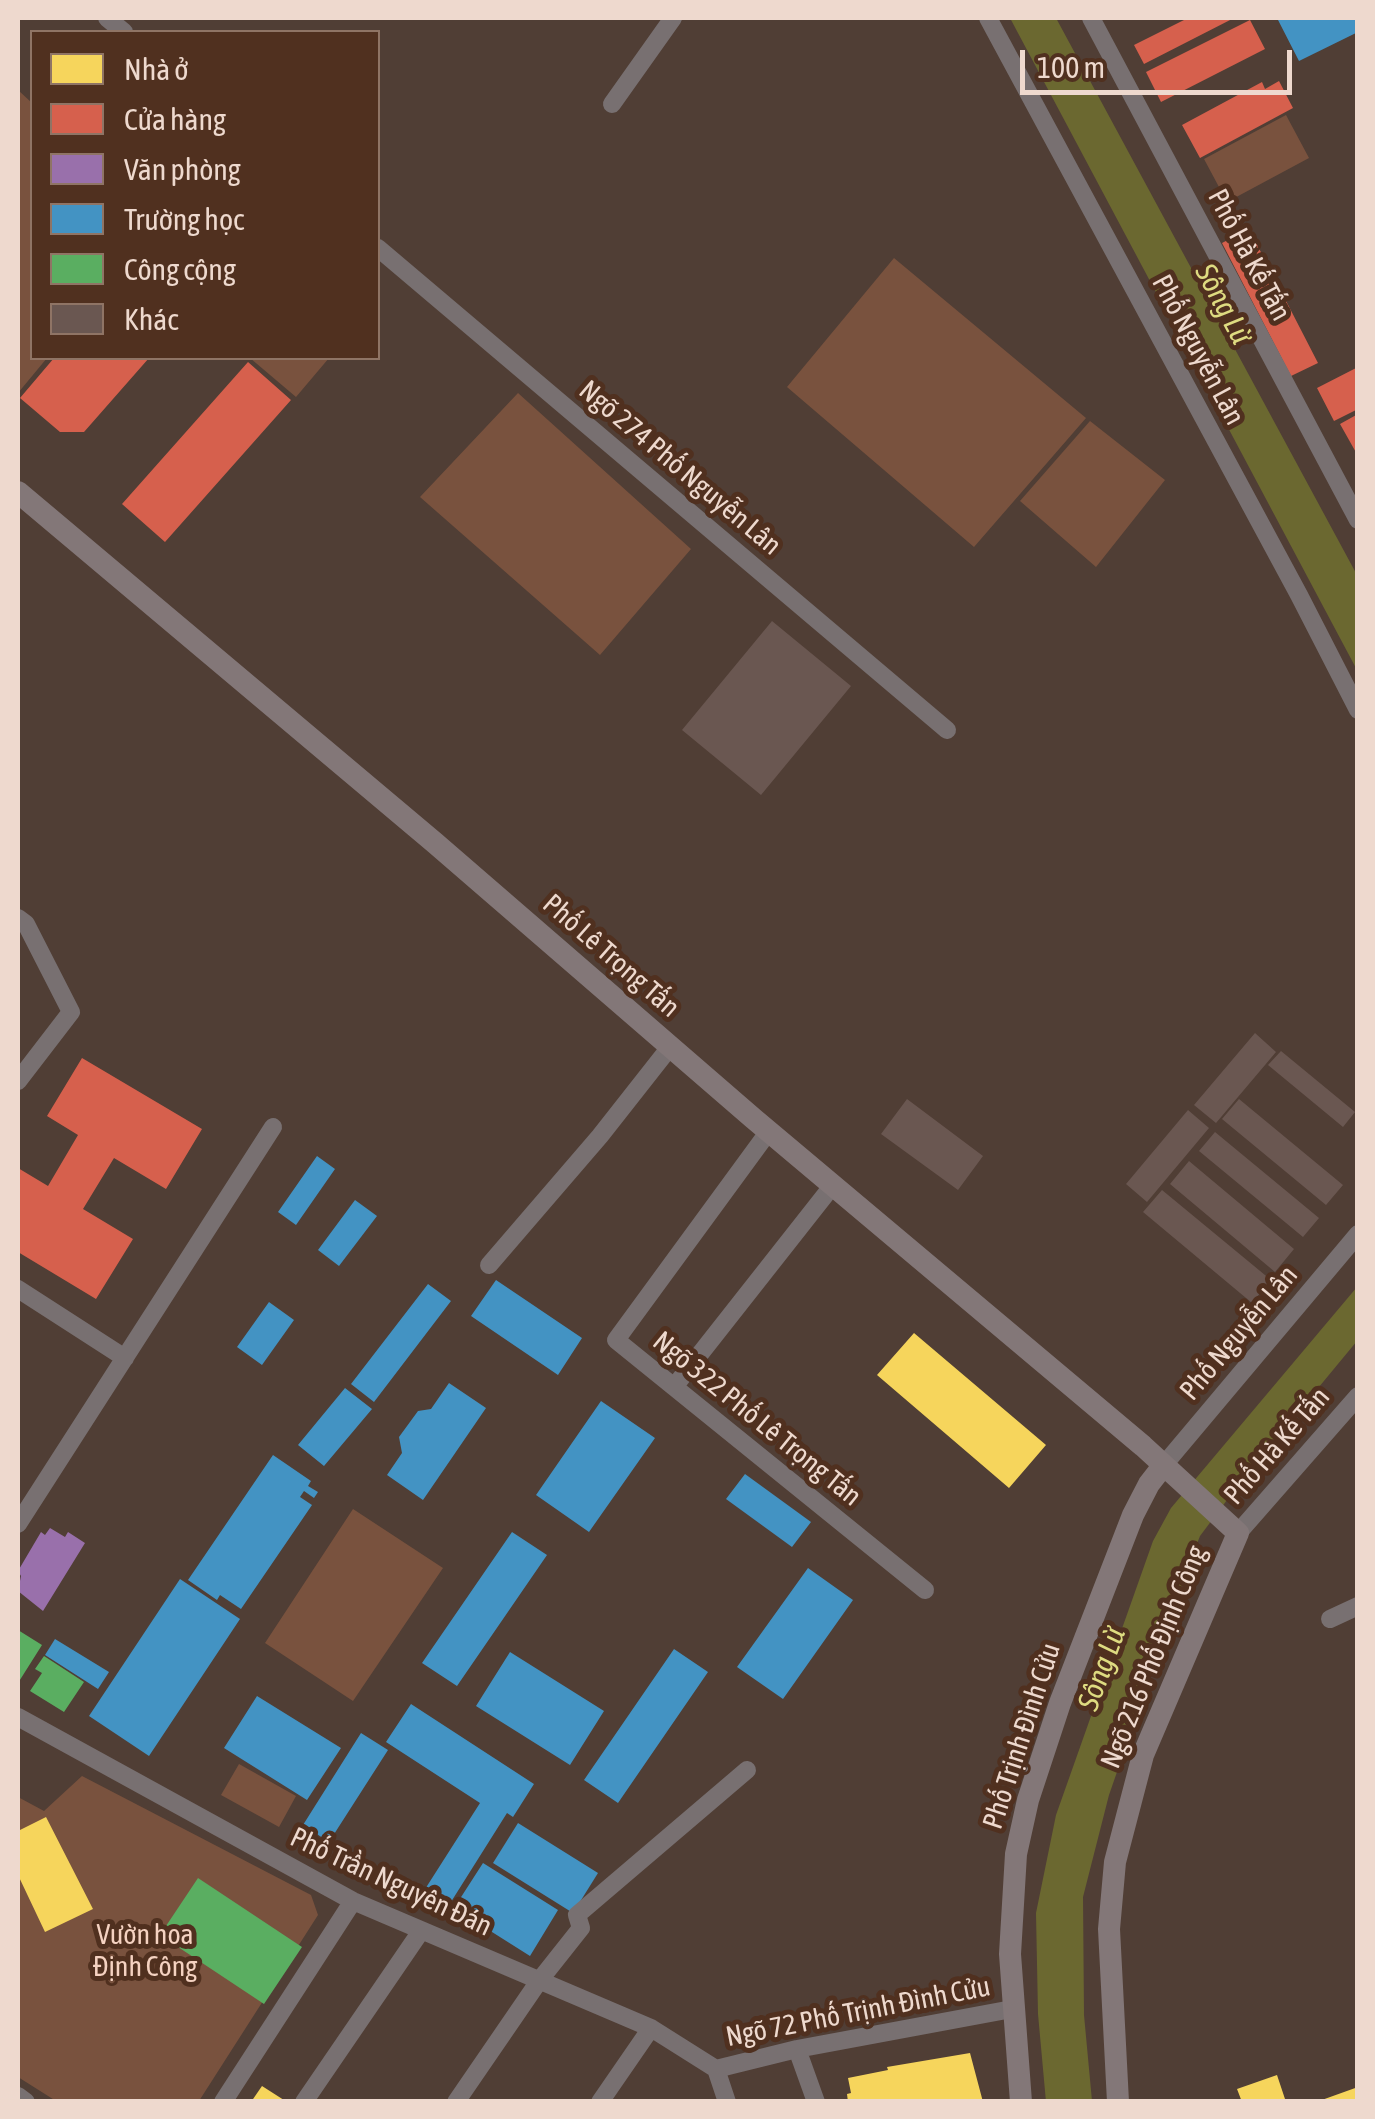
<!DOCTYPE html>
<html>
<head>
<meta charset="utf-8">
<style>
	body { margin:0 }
	#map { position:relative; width:1375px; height:2119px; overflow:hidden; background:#503e35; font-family:"Asap Condensed",sans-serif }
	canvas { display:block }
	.frame { position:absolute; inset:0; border:20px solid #eed9ce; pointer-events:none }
	.legend { position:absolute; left:30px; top:30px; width:350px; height:330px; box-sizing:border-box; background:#50301f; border:2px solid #8f7465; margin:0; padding:12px 18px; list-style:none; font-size:30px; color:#eed9ce }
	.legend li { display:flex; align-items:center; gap:20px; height:50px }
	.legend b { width:50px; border:2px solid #8f7465 }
	.scale { position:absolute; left:1020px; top:50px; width:272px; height:45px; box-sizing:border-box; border:5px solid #eed9ce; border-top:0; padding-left:12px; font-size:30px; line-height:35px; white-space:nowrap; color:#eed9ce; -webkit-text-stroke:8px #50301f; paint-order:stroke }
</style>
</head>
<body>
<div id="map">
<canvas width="1375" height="2119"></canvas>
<div class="frame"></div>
<ul class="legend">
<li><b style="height:28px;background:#f6d55c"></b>Nhà ở</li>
<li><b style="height:28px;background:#d6604d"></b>Cửa hàng</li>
<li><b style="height:28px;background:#9970ab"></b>Văn phòng</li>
<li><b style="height:28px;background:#4393c3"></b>Trường học</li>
<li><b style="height:28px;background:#5aae61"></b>Công cộng</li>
<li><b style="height:28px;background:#6a5751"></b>Khác</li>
</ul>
<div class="scale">100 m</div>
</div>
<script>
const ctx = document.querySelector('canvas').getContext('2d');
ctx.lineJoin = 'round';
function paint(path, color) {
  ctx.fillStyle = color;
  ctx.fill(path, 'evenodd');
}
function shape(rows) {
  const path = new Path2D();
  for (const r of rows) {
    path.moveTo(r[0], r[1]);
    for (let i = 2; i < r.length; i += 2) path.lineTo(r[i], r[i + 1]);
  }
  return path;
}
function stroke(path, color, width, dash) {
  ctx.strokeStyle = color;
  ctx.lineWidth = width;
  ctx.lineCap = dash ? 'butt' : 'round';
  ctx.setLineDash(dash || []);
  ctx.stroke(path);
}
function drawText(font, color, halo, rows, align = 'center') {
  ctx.font = font + ' "Asap Condensed",sans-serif';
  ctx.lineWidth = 10;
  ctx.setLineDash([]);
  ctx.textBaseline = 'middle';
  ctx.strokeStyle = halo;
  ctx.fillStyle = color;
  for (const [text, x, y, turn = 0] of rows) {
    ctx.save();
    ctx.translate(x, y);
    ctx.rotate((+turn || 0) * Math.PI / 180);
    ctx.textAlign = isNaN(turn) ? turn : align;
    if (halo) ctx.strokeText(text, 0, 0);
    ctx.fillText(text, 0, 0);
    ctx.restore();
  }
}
paint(shape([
	[18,90,32,103,32,358,47,358,18,393],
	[1286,115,1309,158,1227,202,1204,159],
	[894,258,1086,418,974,547,787,387],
	[250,358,329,358,296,397],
	[518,393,691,549,600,655,420,497],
	[1090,421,1165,480,1096,567,1020,501],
	[353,1509,443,1568,353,1701,265,1643],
	[239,1764,296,1796,279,1827,221,1795],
	[82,1776,311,1895,318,1915,199,2101,56,2101,18,2077,18,1797,44,1811]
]), '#79523e');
paint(shape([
	[1010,18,1056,18,1357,575,1357,670],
	[1357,1287,1357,1341,1242,1480,1200,1536,1191,1559,1109,1795,1083,1897,1084,2015,1092,2101,1046,2102,1038,2014,1036,1913,1056,1815,1153,1541,1171,1508]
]), '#6b6830');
paint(shape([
	[914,1333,1046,1445,1009,1488,877,1375],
	[46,1817,93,1909,45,1932,18,1875,18,1831],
	[970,2053,983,2102,848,2102,847,2094,851,2093,848,2078,888,2070,887,2067],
	[1277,2075,1286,2102,1242,2102,1237,2089],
	[262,2086,287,2102,251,2102],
	[1358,2087,1358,2102,1319,2102,1319,2101]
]), '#f6d55c');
paint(shape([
	[1188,18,1234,18,1144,64,1134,45],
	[1250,20,1265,49,1161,102,1146,72],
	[1279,81,1293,108,1200,158,1182,125,1262,82,1265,89],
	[1249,229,1318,363,1291,376,1222,243],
	[54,358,149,358,84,432,60,432,20,398],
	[248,362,291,400,165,542,122,504],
	[1358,367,1358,409,1334,421,1317,388],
	[1358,414,1358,456,1340,424],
	[82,1058,202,1129,166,1189,114,1158,83,1209,133,1239,96,1299,18,1252,18,1168,48,1186,78,1135,47,1116]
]), '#d6604d');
paint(shape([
	[50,1528,65,1537,68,1532,85,1543,43,1611,18,1591,21,1576,18,1571,41,1532,45,1535]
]), '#9970ab');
paint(shape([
	[1277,18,1358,18,1358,32,1299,61],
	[317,1156,335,1169,296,1225,278,1212],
	[355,1200,377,1216,339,1266,318,1250],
	[496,1280,582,1338,558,1375,471,1316],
	[428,1284,451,1301,374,1402,351,1384],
	[269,1302,294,1320,262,1365,237,1347],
	[449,1383,486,1408,423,1500,387,1475,402,1453,399,1437,418,1411,431,1409],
	[345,1388,372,1409,324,1466,298,1445],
	[601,1401,655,1438,589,1532,536,1495],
	[273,1455,311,1481,308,1486,318,1492,314,1498,304,1491,300,1497,312,1505,241,1609,220,1595,217,1600,188,1580],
	[745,1474,811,1522,792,1547,726,1499],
	[512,1532,547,1555,457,1686,422,1663],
	[808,1568,853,1600,783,1699,737,1667],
	[180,1579,240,1619,149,1756,89,1716],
	[55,1639,109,1672,98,1689,45,1655],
	[674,1649,708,1672,618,1803,584,1780],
	[510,1652,604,1711,570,1765,476,1706],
	[257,1696,341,1748,307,1800,224,1748],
	[411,1704,534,1784,513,1817,507,1813,444,1913,420,1897,480,1803,386,1742],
	[361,1733,388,1750,329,1842,303,1825],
	[518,1823,598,1873,573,1913,493,1863],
	[483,1863,558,1910,530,1956,454,1908]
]), '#4393c3');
paint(shape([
	[18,1630,42,1645,18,1683],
	[44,1656,84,1682,64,1712,30,1691,42,1673,35,1669],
	[198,1878,302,1947,264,2004,160,1935]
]), '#5aae61');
paint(shape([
	[772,621,851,686,761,795,682,730],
	[1255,1033,1276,1052,1216,1123,1194,1105],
	[1281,1051,1355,1112,1343,1127,1268,1065],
	[907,1099,983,1156,958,1190,881,1134],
	[1239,1099,1343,1185,1326,1205,1222,1119],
	[1188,1110,1209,1128,1147,1202,1126,1184],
	[1215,1132,1319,1218,1303,1237,1199,1151],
	[1189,1161,1294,1249,1275,1272,1170,1184],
	[1162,1190,1271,1280,1252,1303,1143,1212]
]), '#6a5751');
stroke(shape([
	[107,18,124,32],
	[988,18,1299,595,1358,710],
	[1091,18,1358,520],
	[612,104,673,18],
	[378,248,947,730],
	[18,918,26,924,71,1012,18,1081],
	[769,1131,616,1340,925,1590],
	[489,1265,600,1136,670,1047],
	[18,1289,125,1358],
	[674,1387,833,1185],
	[1163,1466,1358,1234],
	[18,1524,273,1127],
	[1238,1533,1358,1396],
	[1330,1619,1358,1606],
	[18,1717,353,1901,651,2028,716,2069,727,2102],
	[797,2049,816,2102],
	[716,2069,797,2049,1012,2009],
	[18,2096,26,2102],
	[223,2102,353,1901],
	[304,2102,421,1931],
	[456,2102,539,1981,581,1928,577,1915,747,1770],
	[600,2102,651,2028]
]), '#787071', 18);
stroke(shape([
	[18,492,435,843,754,1119,1143,1446,1238,1533,1143,1755,1115,1862,1109,1929,1118,2102],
	[1021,2102,1010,1954,1016,1854,1028,1800,1060,1703,1133,1515,1149,1484,1163,1466]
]), '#837778', 22);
drawText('28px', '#eed9ce', '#50301f', [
	["Phố Hà Kế Tấn",1249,255,62],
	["Phố Nguyễn Lân",1198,350,62],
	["Ngõ 274 Phố Nguyễn Lân",680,468,40],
	["Phố Lê Trọng Tấn",611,956,41],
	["Phố Nguyễn Lân",1239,1333,-50],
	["Ngõ 322 Phố Lê Trọng Tấn",757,1419,39],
	["Phố Hà Kế Tấn",1277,1446,-49],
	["Ngõ 216 Phố Định Công",1154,1657,-68],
	["Phố Trịnh Đình Cửu",1022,1736,-72],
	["Phố Trần Nguyên Đán",391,1882,25],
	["Ngõ 72 Phố Trịnh Đình Cửu",858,2012,-11]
]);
drawText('28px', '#f5d2c1', '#50301f', [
	["Vườn hoa",145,1935],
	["Định Công",145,1967]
]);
drawText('italic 30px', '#dedb81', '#50301f', [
	["Sông Lừ",1223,304,62],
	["Sông Lừ",1102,1669,-70]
]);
</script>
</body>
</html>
